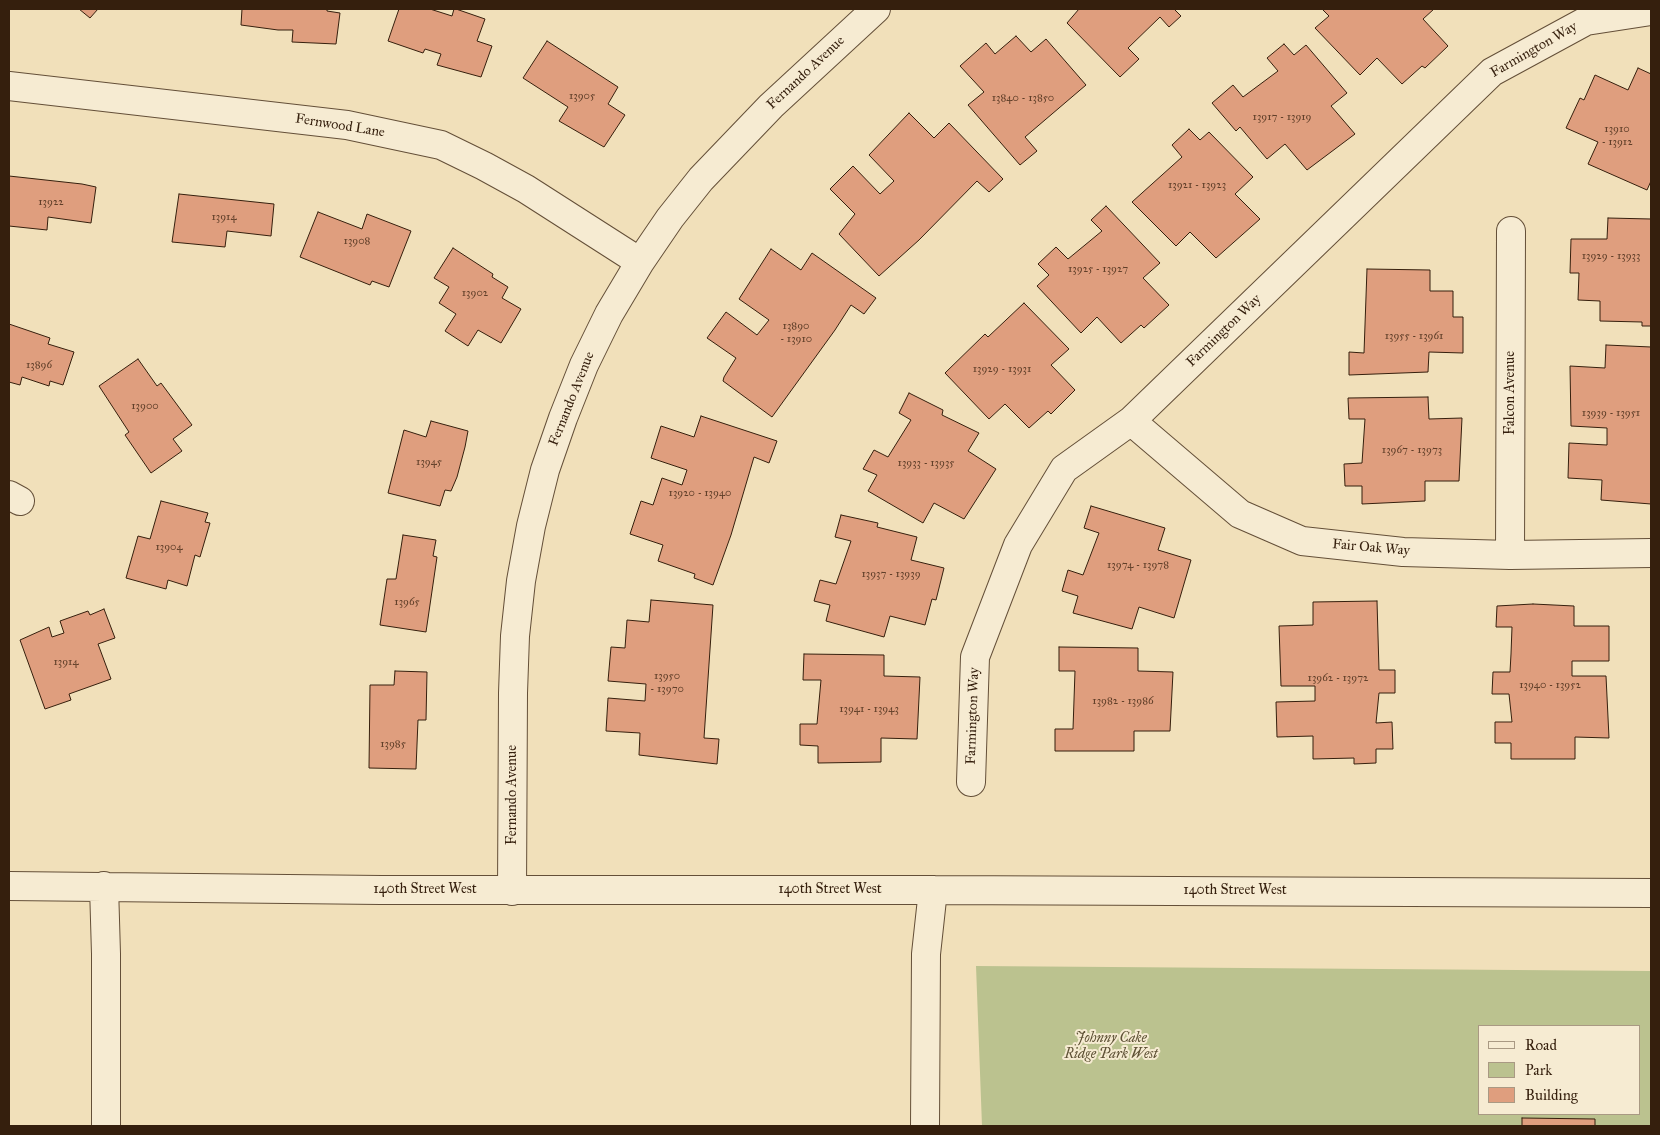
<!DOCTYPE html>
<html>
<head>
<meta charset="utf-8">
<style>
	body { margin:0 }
	#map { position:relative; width:1660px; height:1135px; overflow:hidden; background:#f1e0ba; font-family:"IM FELL Great Primer",serif }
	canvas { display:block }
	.frame { position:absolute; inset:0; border:10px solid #351f0d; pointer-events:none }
	.legend { position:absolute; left:1478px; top:1025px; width:162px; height:90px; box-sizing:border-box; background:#f6ebd2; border:1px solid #a99983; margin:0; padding:6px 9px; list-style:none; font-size:15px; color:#351f0d }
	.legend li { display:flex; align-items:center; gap:10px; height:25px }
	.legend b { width:25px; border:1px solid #a99983 }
</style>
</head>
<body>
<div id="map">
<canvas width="1660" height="1135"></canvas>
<div class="frame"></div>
<ul class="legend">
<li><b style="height:6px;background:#f6ebd2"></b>Road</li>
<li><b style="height:14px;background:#bbc28f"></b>Park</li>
<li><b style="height:14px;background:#df9e7e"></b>Building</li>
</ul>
</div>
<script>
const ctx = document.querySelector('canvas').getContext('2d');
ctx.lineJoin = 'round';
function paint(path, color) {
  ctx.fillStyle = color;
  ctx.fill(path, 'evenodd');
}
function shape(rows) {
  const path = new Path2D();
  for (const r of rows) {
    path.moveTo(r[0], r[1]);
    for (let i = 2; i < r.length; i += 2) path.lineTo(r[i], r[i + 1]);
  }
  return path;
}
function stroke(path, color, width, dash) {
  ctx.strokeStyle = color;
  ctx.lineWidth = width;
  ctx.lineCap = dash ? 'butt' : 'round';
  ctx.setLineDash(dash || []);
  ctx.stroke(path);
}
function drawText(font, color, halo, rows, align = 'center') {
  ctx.font = font + ' "IM FELL Great Primer",serif';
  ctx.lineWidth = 4;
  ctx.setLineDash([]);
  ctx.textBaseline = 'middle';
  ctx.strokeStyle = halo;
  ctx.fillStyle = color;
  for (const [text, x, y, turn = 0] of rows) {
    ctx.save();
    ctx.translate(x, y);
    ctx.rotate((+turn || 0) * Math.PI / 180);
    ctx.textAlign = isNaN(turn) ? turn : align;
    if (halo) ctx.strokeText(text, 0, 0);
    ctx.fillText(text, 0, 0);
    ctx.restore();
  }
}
paint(shape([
	[976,966,1651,971,1651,1126,982,1126],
	[1479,1026,1639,1026,1639,1114,1479,1114]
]), '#bbc28f');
const building = shape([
	[79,9,98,9,90,18,79,9],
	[242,9,327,9,327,11,340,13,336,44,292,42,293,30,278,30,241,25,242,9],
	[399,9,430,9,452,16,454,9,456,9,485,19,477,41,492,46,481,77,437,65,441,54,425,49,423,53,388,41,399,9],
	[1079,9,1174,9,1181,16,1169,27,1160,17,1128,48,1139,59,1120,77,1067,23,1079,9],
	[1322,9,1434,9,1423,19,1448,46,1425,68,1422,66,1402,84,1377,58,1360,75,1315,28,1329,16,1322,9],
	[1016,36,1031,52,1046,39,1086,85,1025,137,1037,151,1020,165,968,105,984,92,960,66,986,43,995,54,1016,36],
	[547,41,618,87,608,104,625,115,604,147,559,121,568,107,523,78,547,41],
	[1284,44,1294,55,1306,45,1347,93,1331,106,1355,134,1307,170,1285,144,1267,159,1240,127,1236,131,1212,103,1233,85,1243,97,1278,71,1267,58,1284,44],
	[1638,68,1651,74,1651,181,1647,190,1588,164,1598,142,1566,128,1580,98,1584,100,1595,75,1628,90,1638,68],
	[909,113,934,138,949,123,1003,179,989,192,977,181,919,240,879,276,839,234,855,214,830,189,853,166,880,194,894,181,869,155,909,113],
	[1189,129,1200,140,1209,132,1253,177,1235,194,1260,219,1216,258,1190,232,1176,246,1132,202,1182,157,1172,145,1189,129],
	[9,176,82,184,96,187,91,223,48,217,47,230,9,226,9,176],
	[179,194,274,204,271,236,227,231,225,247,172,242,179,194],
	[1106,206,1160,263,1143,278,1169,305,1144,328,1141,325,1121,343,1097,317,1081,333,1037,286,1049,275,1038,264,1056,247,1068,259,1102,231,1091,220,1106,206],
	[318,212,362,229,367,214,411,231,389,287,372,281,370,285,300,257,318,212],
	[1608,218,1651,219,1651,326,1642,326,1642,322,1600,321,1600,301,1578,300,1579,273,1570,273,1571,239,1607,239,1608,218],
	[453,248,493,274,492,277,508,287,502,298,521,309,501,343,478,330,468,346,445,331,456,314,439,303,449,287,434,278,453,248],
	[771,249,801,270,812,253,876,298,864,314,851,305,835,330,772,417,723,381,724,377,736,358,707,338,726,312,757,335,769,320,739,299,771,249],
	[1367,269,1430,270,1430,291,1453,291,1453,317,1463,317,1463,353,1429,352,1428,372,1349,375,1349,352,1364,353,1367,269],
	[1024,303,1069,349,1051,365,1075,390,1051,414,1048,411,1029,428,1005,404,989,419,945,373,985,334,988,337,1024,303],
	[9,324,50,338,48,344,74,352,63,385,50,381,49,386,22,377,20,385,9,382,9,324],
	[1606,345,1651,347,1651,504,1601,500,1602,480,1568,478,1569,443,1607,445,1607,428,1571,426,1570,366,1605,368,1606,345],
	[138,359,157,386,161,383,192,425,173,439,182,451,151,473,125,435,129,432,99,386,138,359],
	[909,393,943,410,942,415,979,433,968,451,996,469,964,519,934,503,923,523,868,491,877,475,863,469,874,450,888,457,911,420,899,413,909,393],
	[1428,397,1429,419,1462,418,1459,481,1425,481,1425,501,1362,504,1362,486,1345,486,1344,464,1362,463,1365,419,1349,419,1348,398,1428,397],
	[701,416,777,441,769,463,754,457,731,535,713,585,694,578,695,574,658,561,663,545,630,534,641,501,653,505,662,478,682,485,687,470,651,458,661,426,694,437,701,416],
	[431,421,468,431,465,447,457,477,451,491,445,490,440,506,388,493,404,430,426,437,431,421],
	[161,501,208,513,205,522,210,523,200,557,195,555,187,586,168,580,166,589,126,578,138,536,150,539,161,501],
	[1091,506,1165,528,1158,550,1191,560,1174,618,1139,607,1132,629,1073,613,1078,596,1062,591,1068,570,1083,575,1099,533,1084,528,1091,506],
	[841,515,878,523,877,527,917,537,911,560,944,568,936,600,932,599,925,625,890,616,884,637,826,621,830,605,814,601,820,580,836,584,851,541,835,537,841,515],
	[403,535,436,540,433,556,437,557,426,632,380,625,387,579,396,579,403,535],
	[651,600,713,605,704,738,719,739,717,764,639,755,640,733,606,731,608,698,645,701,646,684,608,681,611,647,625,648,627,620,649,622,651,600],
	[1377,601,1379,670,1395,670,1395,693,1379,693,1376,723,1392,722,1393,749,1376,749,1376,763,1354,764,1354,758,1313,759,1313,736,1277,737,1276,702,1315,701,1315,686,1281,686,1279,626,1313,625,1313,602,1377,601],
	[1533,604,1574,606,1574,626,1609,626,1609,661,1572,661,1572,676,1606,676,1609,738,1575,737,1575,759,1511,759,1511,743,1495,743,1495,722,1512,722,1509,694,1492,694,1493,672,1510,672,1511,654,1512,627,1496,627,1497,606,1533,604],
	[104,609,115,638,98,644,111,679,69,694,71,700,45,709,20,640,49,627,52,637,64,633,60,621,88,611,90,615,104,609],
	[1059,647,1138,648,1138,671,1173,672,1170,731,1134,731,1134,751,1055,751,1055,729,1073,729,1075,671,1059,671,1059,647],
	[804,654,884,655,884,676,920,677,917,739,881,738,881,762,818,763,818,746,800,745,800,724,817,724,821,680,803,680,804,654],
	[395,671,427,672,426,720,418,720,416,769,369,768,370,685,394,685,395,671],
	[1522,1118,1595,1119,1595,1126,1522,1126,1522,1118]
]);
paint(building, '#df9e7e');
stroke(building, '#351f0d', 1);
const minor = shape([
	[9,86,347,125,441,145,484,166,526,189,640,262],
	[1131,421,1240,514,1302,541,1403,552,1510,555,1651,553],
	[9,495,20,501],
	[1510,555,1511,231],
	[971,782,975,657,1018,545,1064,469,1131,421,1492,72,1586,21,1651,11],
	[9,886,381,890,933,890,1651,893],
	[104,886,106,954,106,1126],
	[512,891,513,693,515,636,521,581,531,526,545,470,563,418,584,365,609,314,640,262,670,218,701,179,771,106,876,9],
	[925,1126,926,954,933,890]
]);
stroke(minor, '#644f38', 30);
stroke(minor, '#f6ebd2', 28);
drawText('11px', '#603f29', null, [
	["13905",582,96],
	["13840 - 13850",1023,98],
	["13917 - 13919",1282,117],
	["13910",1617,129],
	["- 13912",1617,142],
	["13921 - 13923",1197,185],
	["13922",51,202],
	["13914",224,217],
	["13908",357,241],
	["13929 - 13933",1611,256],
	["13925 - 13927",1098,269],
	["13902",475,293],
	["13890",796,326],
	["- 13910",796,339],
	["13955 - 13961",1414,336],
	["13896",39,365],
	["13929 - 13931",1002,369],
	["13900",145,406],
	["13939 - 13951",1611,413],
	["13967 - 13973",1412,450],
	["13945",429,462],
	["13933 - 13935",926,463],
	["13920 - 13940",700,493],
	["13904",169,547],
	["13974 - 13978",1138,565],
	["13937 - 13939",891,574],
	["13965",407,602],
	["13914",66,662],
	["13950",667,676],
	["- 13970",667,689],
	["13962 - 13972",1338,678],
	["13940 - 13952",1550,685],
	["13982 - 13986",1123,701],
	["13941 - 13943",869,709],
	["13985",393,744]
]);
drawText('14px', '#351f0d', '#f6ebd2', [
	["Farmington Way",1534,50,-30],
	["Fernando Avenue",806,73,-43],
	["Fernwood Lane",340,126,9],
	["Farmington Way",1224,331,-44],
	["Falcon Avenue",1511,393,-90],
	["Fernando Avenue",572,399,-68],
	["Fair Oak Way",1371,548,5],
	["Farmington Way",973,716,-88],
	["Fernando Avenue",513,795,-90],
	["140th Street West",425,890],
	["140th Street West",830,890],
	["140th Street West",1235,891]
]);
drawText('italic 14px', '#5d5034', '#f6ebd2', [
	["Johnny Cake",1111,1039],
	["Ridge Park West",1111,1055]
]);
</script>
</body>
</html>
